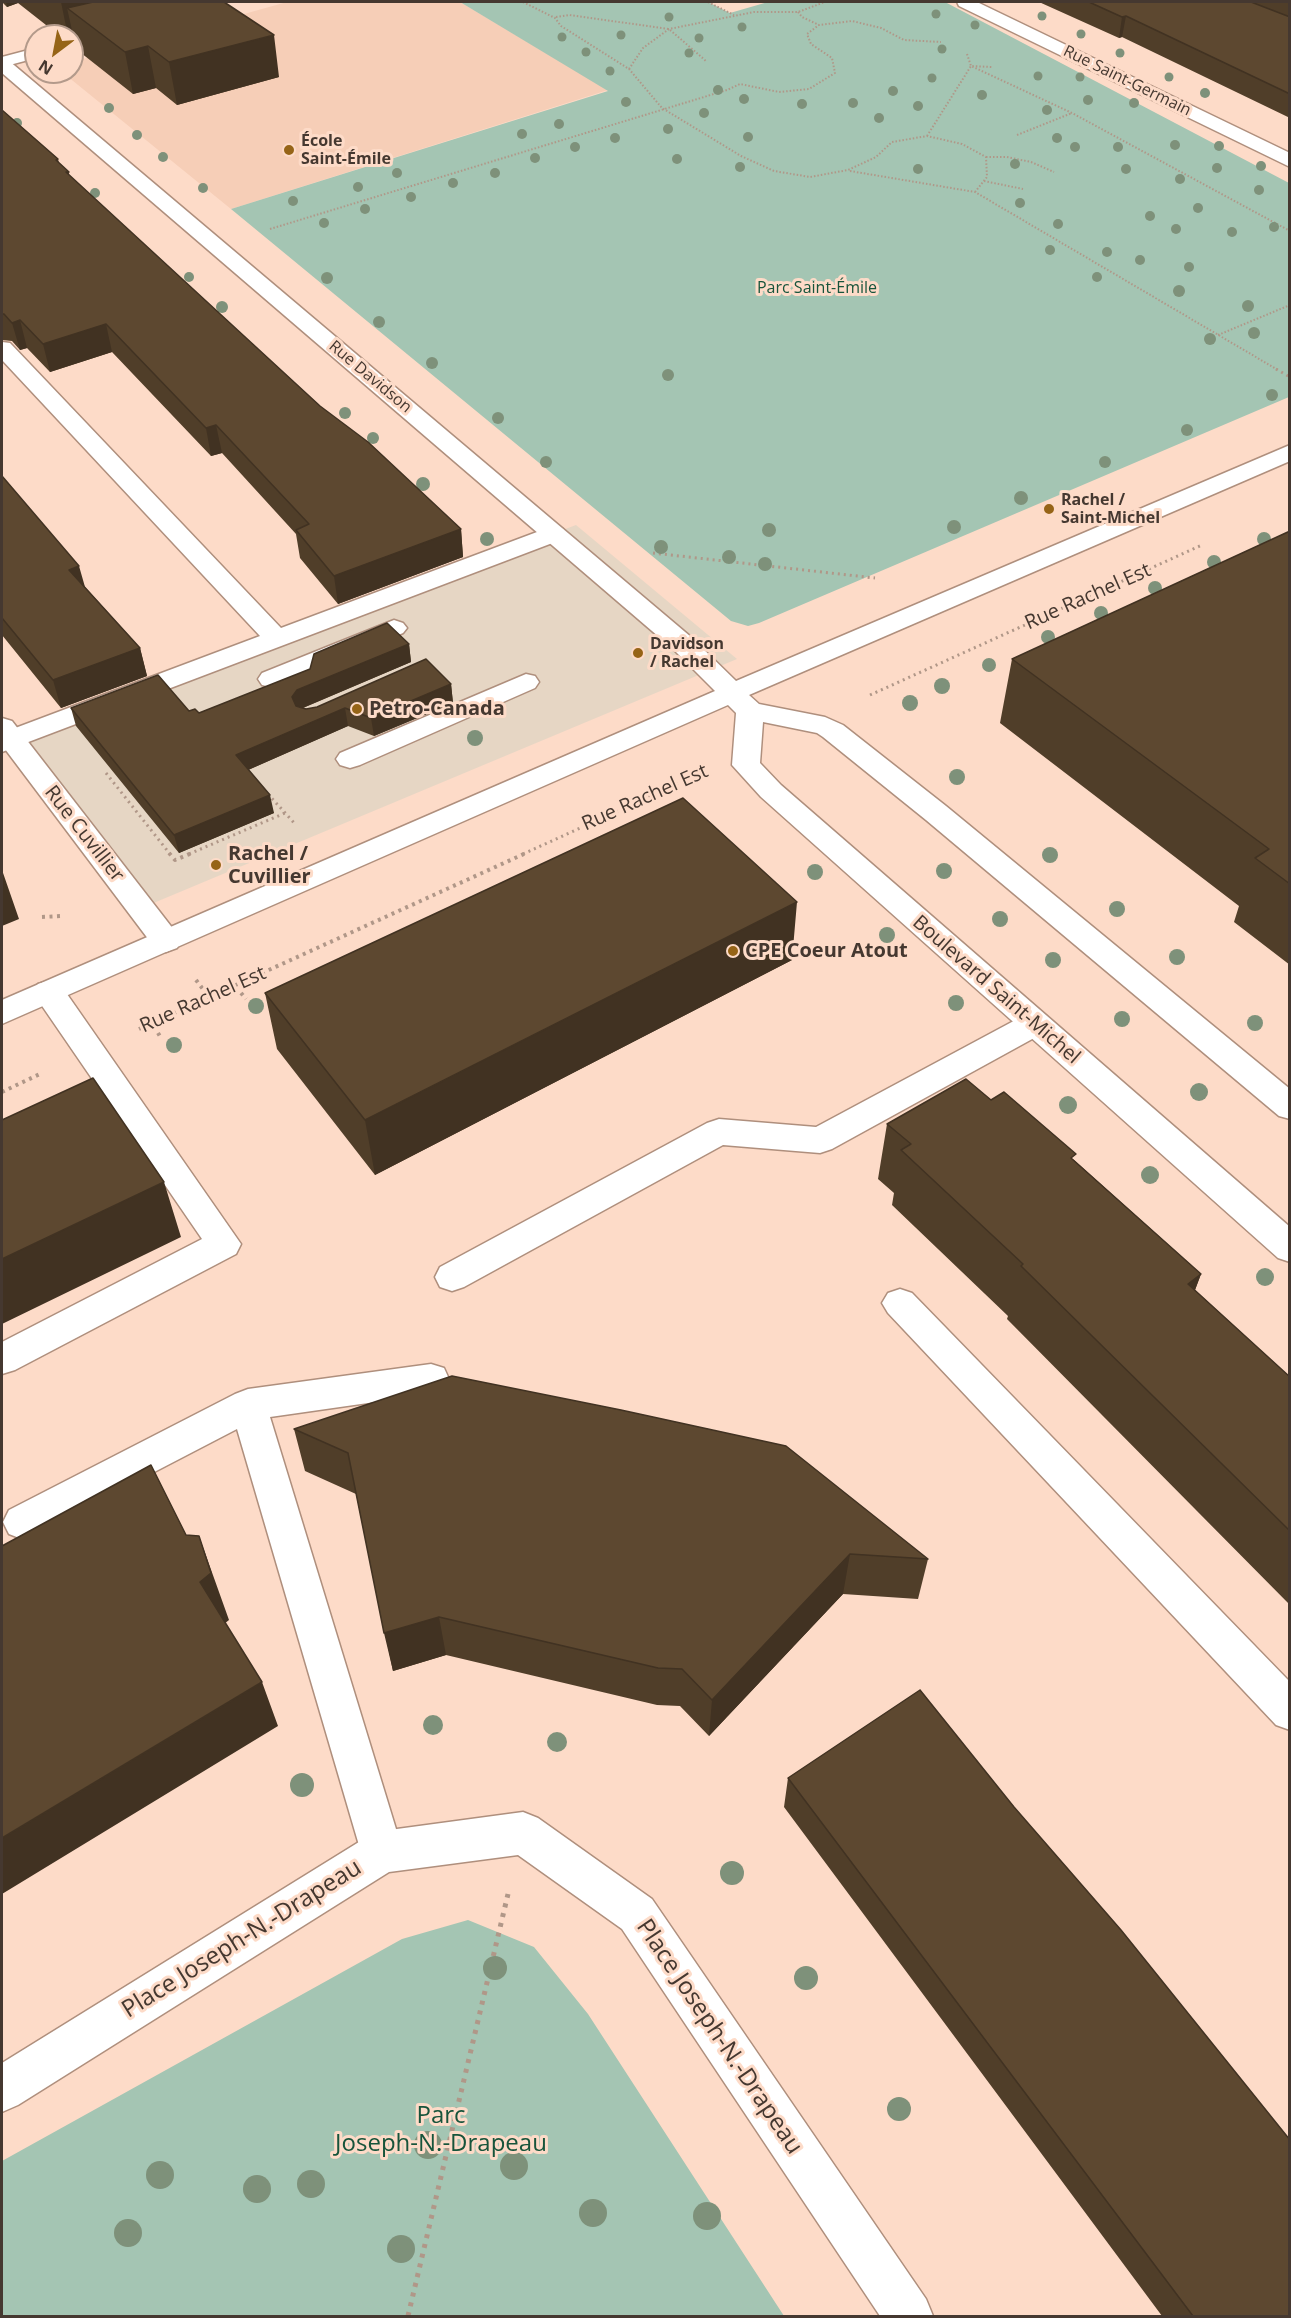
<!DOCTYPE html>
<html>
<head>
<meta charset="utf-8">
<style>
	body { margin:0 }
	#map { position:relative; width:1291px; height:2318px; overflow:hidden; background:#fddbc8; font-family:"Open Sans",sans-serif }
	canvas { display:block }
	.frame { position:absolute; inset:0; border:3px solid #453830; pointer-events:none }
	.north { position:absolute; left:24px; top:24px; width:60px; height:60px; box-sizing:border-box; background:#fddbc8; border:2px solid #b39a8b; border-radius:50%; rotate:212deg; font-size:16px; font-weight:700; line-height:24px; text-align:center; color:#453830 }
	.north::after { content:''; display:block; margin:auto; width:21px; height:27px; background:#966417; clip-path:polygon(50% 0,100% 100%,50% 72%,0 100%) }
</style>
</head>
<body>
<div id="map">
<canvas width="1291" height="2318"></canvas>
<div class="frame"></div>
<div class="north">N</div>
</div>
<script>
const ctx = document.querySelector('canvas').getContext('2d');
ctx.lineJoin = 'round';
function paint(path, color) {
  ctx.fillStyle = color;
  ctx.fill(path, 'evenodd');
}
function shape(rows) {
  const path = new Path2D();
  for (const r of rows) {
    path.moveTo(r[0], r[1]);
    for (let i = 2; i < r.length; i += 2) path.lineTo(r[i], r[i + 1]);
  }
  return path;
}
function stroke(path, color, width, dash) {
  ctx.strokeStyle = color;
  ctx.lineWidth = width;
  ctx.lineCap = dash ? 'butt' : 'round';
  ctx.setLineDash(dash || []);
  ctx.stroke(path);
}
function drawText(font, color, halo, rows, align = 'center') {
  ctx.font = font + ' "Open Sans",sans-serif';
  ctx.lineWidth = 6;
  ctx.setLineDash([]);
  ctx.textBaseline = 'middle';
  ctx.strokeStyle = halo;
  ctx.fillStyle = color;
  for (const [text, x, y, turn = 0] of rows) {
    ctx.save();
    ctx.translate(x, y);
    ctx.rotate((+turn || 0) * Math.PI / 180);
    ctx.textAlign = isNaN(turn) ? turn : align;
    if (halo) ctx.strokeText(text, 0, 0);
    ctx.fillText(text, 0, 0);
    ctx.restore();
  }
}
paint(shape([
	[576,525,737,659,144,907,12,739]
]), '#e6d6c4');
paint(shape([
	[287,2,460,2,608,90,231,209,62,72,72,72,72,62]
]), '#f6ceb7');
paint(shape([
	[460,2,708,2,730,13,768,2,945,2,1289,183,1289,397,759,623,748,626,731,621,231,209,608,91],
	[468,1920,534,1947,588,2014,784,2316,2,2316,2,2161,402,1939]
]), '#a4c5b3');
const service = shape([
	[2,342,10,343,281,628,545,529,554,527,563,529,566,534,563,539,2,752,2,733,260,636,2,360,2,342],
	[394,620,403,623,407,628,403,633,280,685,271,687,262,685,258,679,262,673,394,620],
	[526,674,535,676,539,682,535,688,360,765,350,768,340,765,336,759,340,753,526,674],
	[49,981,60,984,241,1244,236,1254,15,1370,2,1374,2,1342,202,1239,38,1000,34,992,38,984,49,981],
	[1034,1013,1045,1016,1050,1024,1045,1032,832,1149,820,1153,723,1145,464,1287,452,1291,440,1287,435,1277,440,1267,707,1123,719,1119,816,1127,1023,1016,1034,1013],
	[900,1289,912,1293,1290,1682,1290,1730,1276,1725,888,1313,882,1303,888,1293,900,1289],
	[431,1364,444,1368,449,1379,444,1390,431,1394,270,1417,403,1852,397,1867,382,1873,367,1867,361,1852,237,1429,35,1534,22,1539,9,1534,3,1522,9,1510,235,1394,248,1389,431,1364]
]);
const minor = shape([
	[957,2,977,2,1290,153,1290,167,959,6,957,2],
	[36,48,36,58,2,67,2,57,36,48],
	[2,718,12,721,177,934,181,941,177,948,166,952,155,948,2,745,2,718],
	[523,1812,538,1818,652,1899,926,2299,933,2316,880,2316,622,1929,518,1855,389,1872,18,2105,2,2112,2,2063,367,1837,382,1831,523,1812]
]);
const secondary = shape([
	[2,59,8,60,691,637,736,681,1290,445,1290,461,749,695,759,704,825,717,843,725,946,806,1290,1089,1290,1119,1279,1116,926,820,823,737,817,733,763,722,760,763,781,785,1290,1227,1290,1262,1278,1258,761,797,732,765,736,713,728,705,2,1024,2,1000,715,691,673,649,2,73,2,59]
]);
stroke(service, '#af8f7d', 3);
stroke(minor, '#af8f7d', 3);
stroke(secondary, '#af8f7d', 3);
stroke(shape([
	[523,2,555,18,561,26,629,69,662,108,741,156,774,171,810,177,848,170,876,157,892,142,927,136,962,144,986,157,987,177,975,192],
	[708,2,734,15],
	[798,12,802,17,819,25],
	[556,17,569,15,669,29,706,61],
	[967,54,971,66,1072,113,1290,231],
	[629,69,643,48,669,29,754,12,798,12,825,2],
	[1017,135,1072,113],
	[927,136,971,66,992,67],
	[986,157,1007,157,1031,162,1054,172],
	[850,171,975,192,1278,370],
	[984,181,1023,189],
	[270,229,727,90,740,84,779,92,809,89,835,73,832,58,811,44,807,34,819,25,852,21,881,28,904,40,941,42],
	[1218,335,1290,305]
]), '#b09788', 2, [1.5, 2]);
stroke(shape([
	[1276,369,1290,377],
	[653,553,875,578],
	[870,695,1202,545],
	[106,773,170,854],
	[268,794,296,825],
	[189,854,285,813],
	[523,854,697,775]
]), '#b09788', 3, [2, 4]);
stroke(shape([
	[169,853,175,860,192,853],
	[42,917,62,916],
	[196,980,209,997],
	[241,993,246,999],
	[139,1029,526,853],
	[158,1033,161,1038],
	[2,1092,42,1073]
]), '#b09788', 4, [3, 4.5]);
stroke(shape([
	[408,2316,508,1894]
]), '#b09788', 5, [4, 6]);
paint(service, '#fff');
paint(minor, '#fff');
paint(secondary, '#fff');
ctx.fillStyle = '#7e917a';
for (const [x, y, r] of [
	[936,14,4.5],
	[1042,16,4.5],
	[669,17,4.5],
	[975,25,4.5],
	[742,27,4.5],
	[1081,34,4.5],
	[621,35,4.5],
	[562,37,4.5],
	[699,38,4.5],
	[942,49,4.5],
	[586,52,4.5],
	[689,53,4.5],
	[1120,53,4.5],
	[610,71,4.5],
	[1038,76,4.5],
	[1080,77,4.5],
	[1169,77,4.5],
	[932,78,4.5],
	[718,90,5],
	[893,91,5],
	[1205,93,5],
	[982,95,5],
	[744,99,5],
	[1088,100,5],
	[626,102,5],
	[853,103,5],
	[1134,103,5],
	[802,104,5],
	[918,106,5],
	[109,108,5],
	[1047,110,5],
	[704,113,5],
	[879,118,5],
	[17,123,5],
	[559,124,5],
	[668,129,5],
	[522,134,5],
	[137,135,5],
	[748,137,5],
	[615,138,5],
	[1057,138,5],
	[1175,145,5],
	[1219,146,5],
	[575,147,5],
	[1075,147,5],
	[1118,147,5],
	[163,157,5],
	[535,158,5],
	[677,159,5],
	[1015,164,5],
	[1261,166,5],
	[740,167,5],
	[1217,168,5],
	[918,169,5],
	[1126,169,5],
	[397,173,5],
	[495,173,5],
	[1180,179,5],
	[453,183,5],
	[358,187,5],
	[203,188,5],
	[1259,190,5],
	[95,193,5],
	[411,197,5],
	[293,201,5],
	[1020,203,5],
	[1198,208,5],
	[365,209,5],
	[1150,216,5],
	[324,223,5],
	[1058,224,5],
	[1274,227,5],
	[1176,229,5],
	[1232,232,5],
	[1050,250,5],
	[1107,252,5],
	[1140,260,5],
	[1189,267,5],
	[189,277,5],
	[1097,277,5],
	[327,278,6],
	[1179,291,6],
	[1248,306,6],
	[222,307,6],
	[379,322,6],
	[1254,333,6],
	[1210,339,6],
	[432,363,6],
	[668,375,6],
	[1272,395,6],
	[345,413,6],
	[498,418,6],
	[1187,430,6],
	[373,438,6],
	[546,462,6],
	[1105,462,6],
	[423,484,7],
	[1021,498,7],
	[954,527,7],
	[769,530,7],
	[487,539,7],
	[1264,539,7],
	[661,547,7],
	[729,557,7],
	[1214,562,7],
	[765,564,7],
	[1155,588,7],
	[1101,613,7],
	[1048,637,7],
	[989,665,7],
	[942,686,8],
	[910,703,8],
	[475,738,8],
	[957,777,8],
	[1050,855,8],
	[944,871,8],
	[815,872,8],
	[1117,909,8],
	[1000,919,8],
	[887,935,8],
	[1177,957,8],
	[1053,960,8],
	[956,1003,8],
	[256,1006,8],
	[1122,1019,8],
	[1255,1023,8],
	[174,1045,8],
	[1199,1092,9],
	[1068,1105,9],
	[1150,1175,9],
	[1265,1277,9],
	[433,1725,10],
	[557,1742,10],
	[302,1785,12],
	[732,1873,12],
	[495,1968,12],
	[806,1978,12],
	[899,2109,12],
	[428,2145,14],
	[514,2166,14],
	[160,2175,14],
	[311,2184,14],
	[257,2189,14],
	[593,2213,14],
	[707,2216,14],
	[128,2233,14],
	[401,2249,14]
]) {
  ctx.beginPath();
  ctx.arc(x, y, r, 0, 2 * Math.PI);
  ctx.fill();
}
paint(shape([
	[2,2,224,2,279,77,177,105,156,88,133,94,76,49,73,35,60,36,18,3,7,7],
	[1039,2,1290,2,1290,118,1122,37,1119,38],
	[2,110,58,159,59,163,69,172,69,176,320,406,461,529,463,557,338,604,300,558,296,534,222,453,211,456,112,352,50,372,27,348,20,350,12,341,2,340],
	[2,476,85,587,140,648,147,676,61,708,2,635],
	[1290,531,1290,965,1234,922,1239,906,1000,723,1012,659],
	[409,644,411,662,303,708,306,709,451,684,453,703,374,736,348,726,248,770,274,813,179,853,76,726,71,708,189,711,199,713],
	[792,960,375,1175,277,1049,265,993],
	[991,1100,1074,1160,1201,1274,1195,1290,1290,1377,1290,1605,1007,1319,1008,1316,892,1205,894,1193,878,1179,887,1124],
	[294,1429,928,1559,918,1599,843,1594,709,1736,680,1706,657,1705,446,1655,393,1671,356,1494,305,1471],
	[788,1778,1014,1807,1290,2316,1162,2316,784,1807]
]), '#503e29');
paint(shape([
	[6,2,18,2,18,3,7,7],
	[61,2,179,2,67,8,73,35,71,36,68,36],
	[1126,16,1122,37,1119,38,1122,17],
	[274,35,279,77,177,105,169,62],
	[148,46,156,88,133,94,125,52],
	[20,320,27,348,20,350,12,323],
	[106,324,112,352,50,372,43,344],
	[216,425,222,453,211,456,206,428],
	[461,529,463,557,338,604,334,576],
	[79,566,87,594,69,570],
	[409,644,411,662,300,709,295,716,292,697,297,690],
	[140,648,147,676,61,708,53,680],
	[451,684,453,703,374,736,371,718],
	[345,708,348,726,239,774,236,755],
	[270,795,274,813,179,853,174,835],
	[2,870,19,919,2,926],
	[797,902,792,960,375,1175,365,1120],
	[164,1182,181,1237,2,1324,2,1259],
	[1201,1274,1181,1327,1188,1284],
	[199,1536,229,1620,219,1628,200,1582],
	[850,1554,843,1594,709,1736,712,1700],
	[439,1617,446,1655,393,1671,384,1633],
	[262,1682,278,1726,2,1894,2,1838]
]), '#413222');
const building = shape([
	[93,2,224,2,274,35,169,62,148,46,125,52,67,8,93,2],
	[1089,2,1251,2,1290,17,1290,94,1126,16,1122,17,1089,2],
	[2,110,58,159,56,160,69,172,66,172,320,406,368,442,461,529,334,576,296,530,309,524,216,425,206,428,106,324,43,344,20,320,12,323,4,314,2,314,2,110],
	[2,476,79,566,69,570,140,648,53,680,2,618,2,476],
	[1290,531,1290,884,1255,858,1269,849,1012,659,1290,531],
	[387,623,409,644,297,690,292,697,296,706,306,709,317,707,426,659,451,684,371,718,345,708,236,755,270,795,174,835,71,708,158,675,189,711,195,709,199,713,310,669,314,654,387,623],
	[683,798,797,902,365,1120,265,993,683,798],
	[93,1078,164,1182,2,1259,2,1120,93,1078],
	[966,1079,991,1100,1004,1092,1076,1154,1071,1158,1201,1274,1188,1284,1290,1377,1290,1531,1021,1266,1023,1264,901,1150,911,1144,887,1124,966,1079],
	[452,1376,621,1410,786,1446,928,1559,850,1554,712,1700,682,1669,658,1668,439,1617,384,1633,348,1453,294,1429,452,1376],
	[151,1465,186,1535,199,1536,211,1573,200,1582,262,1682,2,1838,2,1546,151,1465],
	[920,1690,1014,1807,1121,1930,1290,2140,1290,2316,1193,2316,788,1778,920,1690]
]);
paint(building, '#5d4830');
stroke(building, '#413222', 1.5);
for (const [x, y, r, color] of [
	[289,150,6,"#966417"],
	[1049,509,6,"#966417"],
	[638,653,6,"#966417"],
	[357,709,6,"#966417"],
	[216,865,6,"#966417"],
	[733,951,6,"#966417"]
]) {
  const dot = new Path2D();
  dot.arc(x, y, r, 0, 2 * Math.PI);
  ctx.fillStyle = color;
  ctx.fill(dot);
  stroke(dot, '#fddbc8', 2);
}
drawText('16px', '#453830', '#fddbc8', [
	["Rue Saint-Germain",1127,81,26],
	["Rue Davidson",370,377,40]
]);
drawText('bold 16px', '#453830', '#fddbc8', [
	["École",301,141],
	["Saint-Émile",301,159],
	["Rachel /",1061,500],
	["Saint-Michel",1061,518],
	["Davidson",650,644],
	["/ Rachel",650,662]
], 'left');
drawText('16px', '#17543b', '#fddbc8', [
	["Parc Saint-Émile",817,288]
]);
drawText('20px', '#453830', '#fddbc8', [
	["Rue Rachel Est",1088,597,-24],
	["Rue Rachel Est",645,798,-24],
	["Rue Cuvillier",84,834,52],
	["Boulevard Saint-Michel",996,990,41],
	["Rue Rachel Est",203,1000,-24]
]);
drawText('bold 20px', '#453830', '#fddbc8', [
	["Petro-Canada",369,709],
	["Rachel /",228,854],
	["Cuvillier",228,877],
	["CPE Coeur Atout",745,951]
], 'left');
drawText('24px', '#453830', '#fddbc8', [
	["Place Joseph-N.-Drapeau",242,1939,-32],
	["Place Joseph-N.-Drapeau",719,2037,56]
]);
drawText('24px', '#17543b', '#fddbc8', [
	["Parc",441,2116],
	["Joseph-N.-Drapeau",441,2144]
]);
</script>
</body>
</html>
